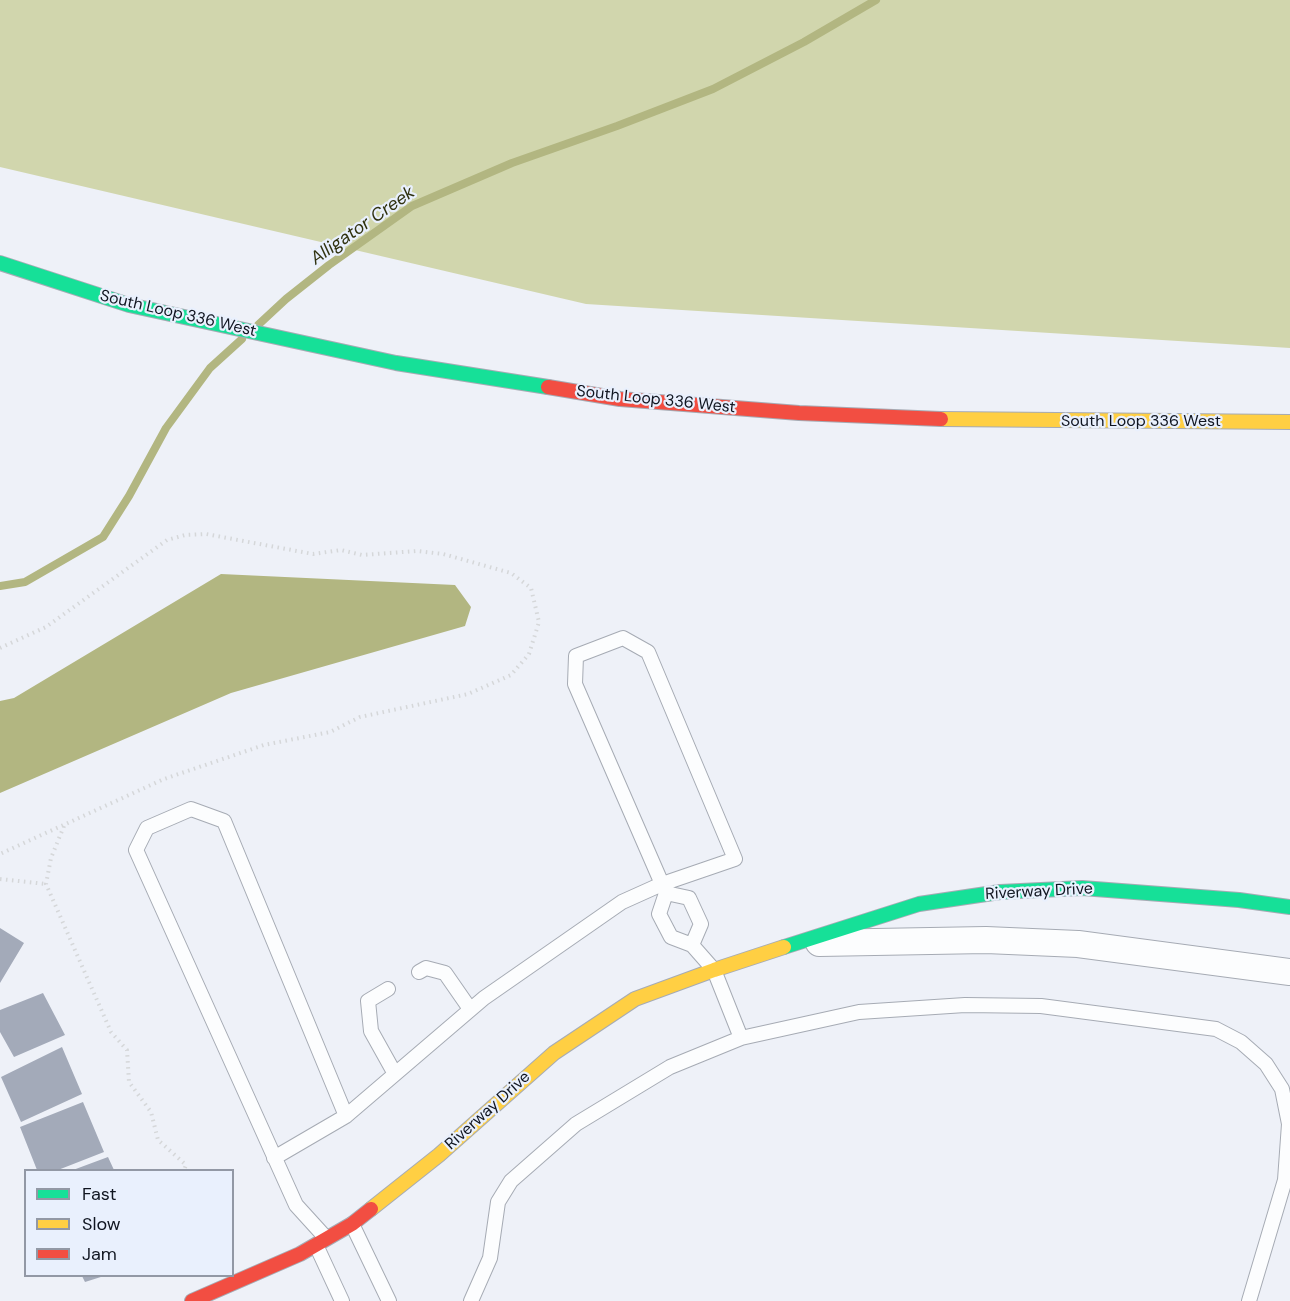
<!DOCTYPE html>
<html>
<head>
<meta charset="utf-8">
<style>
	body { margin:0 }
	#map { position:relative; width:1290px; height:1301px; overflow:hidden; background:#eef1f8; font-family:"DM Sans",sans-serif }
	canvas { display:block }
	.legend { position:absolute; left:24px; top:1169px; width:210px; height:108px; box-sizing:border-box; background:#e9f0fd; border:2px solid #9298a5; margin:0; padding:8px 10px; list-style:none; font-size:18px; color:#101520 }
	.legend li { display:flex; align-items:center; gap:12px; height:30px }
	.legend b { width:30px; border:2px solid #9298a5 }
</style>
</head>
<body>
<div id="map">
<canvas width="1290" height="1301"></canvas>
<ul class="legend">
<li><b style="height:8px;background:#16e098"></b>Fast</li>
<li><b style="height:8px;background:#ffcf43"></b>Slow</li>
<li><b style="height:8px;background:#f24e42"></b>Jam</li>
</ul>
</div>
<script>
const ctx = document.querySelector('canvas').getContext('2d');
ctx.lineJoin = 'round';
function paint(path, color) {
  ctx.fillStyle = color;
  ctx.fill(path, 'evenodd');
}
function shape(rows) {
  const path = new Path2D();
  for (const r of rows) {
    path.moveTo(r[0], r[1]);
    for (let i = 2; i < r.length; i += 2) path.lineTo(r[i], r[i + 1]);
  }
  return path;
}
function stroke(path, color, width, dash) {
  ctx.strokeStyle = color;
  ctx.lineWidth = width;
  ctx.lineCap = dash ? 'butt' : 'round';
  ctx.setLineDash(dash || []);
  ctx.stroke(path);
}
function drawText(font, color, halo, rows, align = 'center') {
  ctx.font = font + ' "DM Sans",sans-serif';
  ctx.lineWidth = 4.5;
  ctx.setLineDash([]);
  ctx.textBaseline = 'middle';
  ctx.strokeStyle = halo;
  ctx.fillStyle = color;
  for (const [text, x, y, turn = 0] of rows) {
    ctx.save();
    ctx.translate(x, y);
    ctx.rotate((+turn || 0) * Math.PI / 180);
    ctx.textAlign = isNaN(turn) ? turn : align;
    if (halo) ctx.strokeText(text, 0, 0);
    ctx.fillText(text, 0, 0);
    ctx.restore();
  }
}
paint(shape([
	[0,0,1290,0,1290,348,586,304,0,167]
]), '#d1d6ad');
paint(shape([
	[221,574,455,585,471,607,465,626,231,693,0,793,0,701,14,698]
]), '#b2b681');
stroke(shape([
	[258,325,286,299,329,265,412,206,512,163,617,126,713,89,804,42,876,0],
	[0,586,25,582,103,537,129,496,166,428,210,368,242,339]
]), '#b2b681', 8);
paint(shape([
	[0,928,24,943,0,983],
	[43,993,65,1035,14,1057,0,1032,0,1010],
	[62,1047,82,1094,21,1122,1,1077],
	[83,1102,104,1152,58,1170,37,1170,20,1127],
	[108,1157,114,1170,73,1170],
	[82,1276,104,1276,85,1282]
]), '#a3aab9');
const lane = shape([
	[692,945,701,924,689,898,666,893,659,914,671,937,692,945,714,970,741,1038],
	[419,972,426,968,445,973,470,1009],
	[388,989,368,1001,371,1031,395,1074],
	[274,1158,346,1116,484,998,622,902,662,884,735,859,648,652,623,638,576,656,575,684,662,884,666,893],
	[352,1224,389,1301],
	[326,1238,296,1205,136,850,147,828,191,809,224,821,346,1116],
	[316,1245,342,1301],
	[471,1301,490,1258,498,1202,511,1181,576,1124,670,1067,741,1038,859,1012,965,1005,1041,1006,1216,1029,1241,1042,1266,1064,1282,1089,1289,1124,1285,1180,1249,1301]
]);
const street = shape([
	[819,943,986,940,1078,944,1290,972]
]);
const fast = shape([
	[0,263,129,305,396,363,548,387],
	[784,947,919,904,1000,892,1082,888,1239,900,1290,907]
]);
const slow = shape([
	[941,419,1290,422],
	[371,1209,439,1155,554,1053,635,999,714,970,784,947]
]);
const jam = shape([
	[548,387,620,399,799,413,941,419],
	[192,1301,300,1254,352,1224,371,1209]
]);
stroke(lane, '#a6abb4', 16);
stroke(street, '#a6abb4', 28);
stroke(fast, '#a6abb4', 16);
stroke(slow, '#a6abb4', 16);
stroke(jam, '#a6abb4', 16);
stroke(shape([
	[0,648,46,627,167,540,185,535,206,534,313,554,341,550,362,555,417,551,443,554,511,573,531,588,539,622,529,654,511,675,468,694,360,717,330,732,264,745,164,779,0,854],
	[64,826,51,858,46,884,111,1032,127,1050,129,1082,151,1112,158,1140,186,1165,184,1170],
	[0,879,46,884]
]), '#d5d7d9', 4, [1.5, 4.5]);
stroke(lane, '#fcfdfe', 14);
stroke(street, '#fcfdfe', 26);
stroke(fast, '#16e098', 14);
stroke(slow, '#ffcf43', 14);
stroke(jam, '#f24e42', 14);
drawText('16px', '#101520', '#e9f0fd', [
	["South Loop 336 West",178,314,13],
	["South Loop 336 West",656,400,6],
	["South Loop 336 West",1141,422],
	["Riverway Drive",1039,892,-3],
	["Riverway Drive",488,1111,-42]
]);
drawText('italic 18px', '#30320f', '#e9f0fd', [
	["Alligator Creek",363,226,-35]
]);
</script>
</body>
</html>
